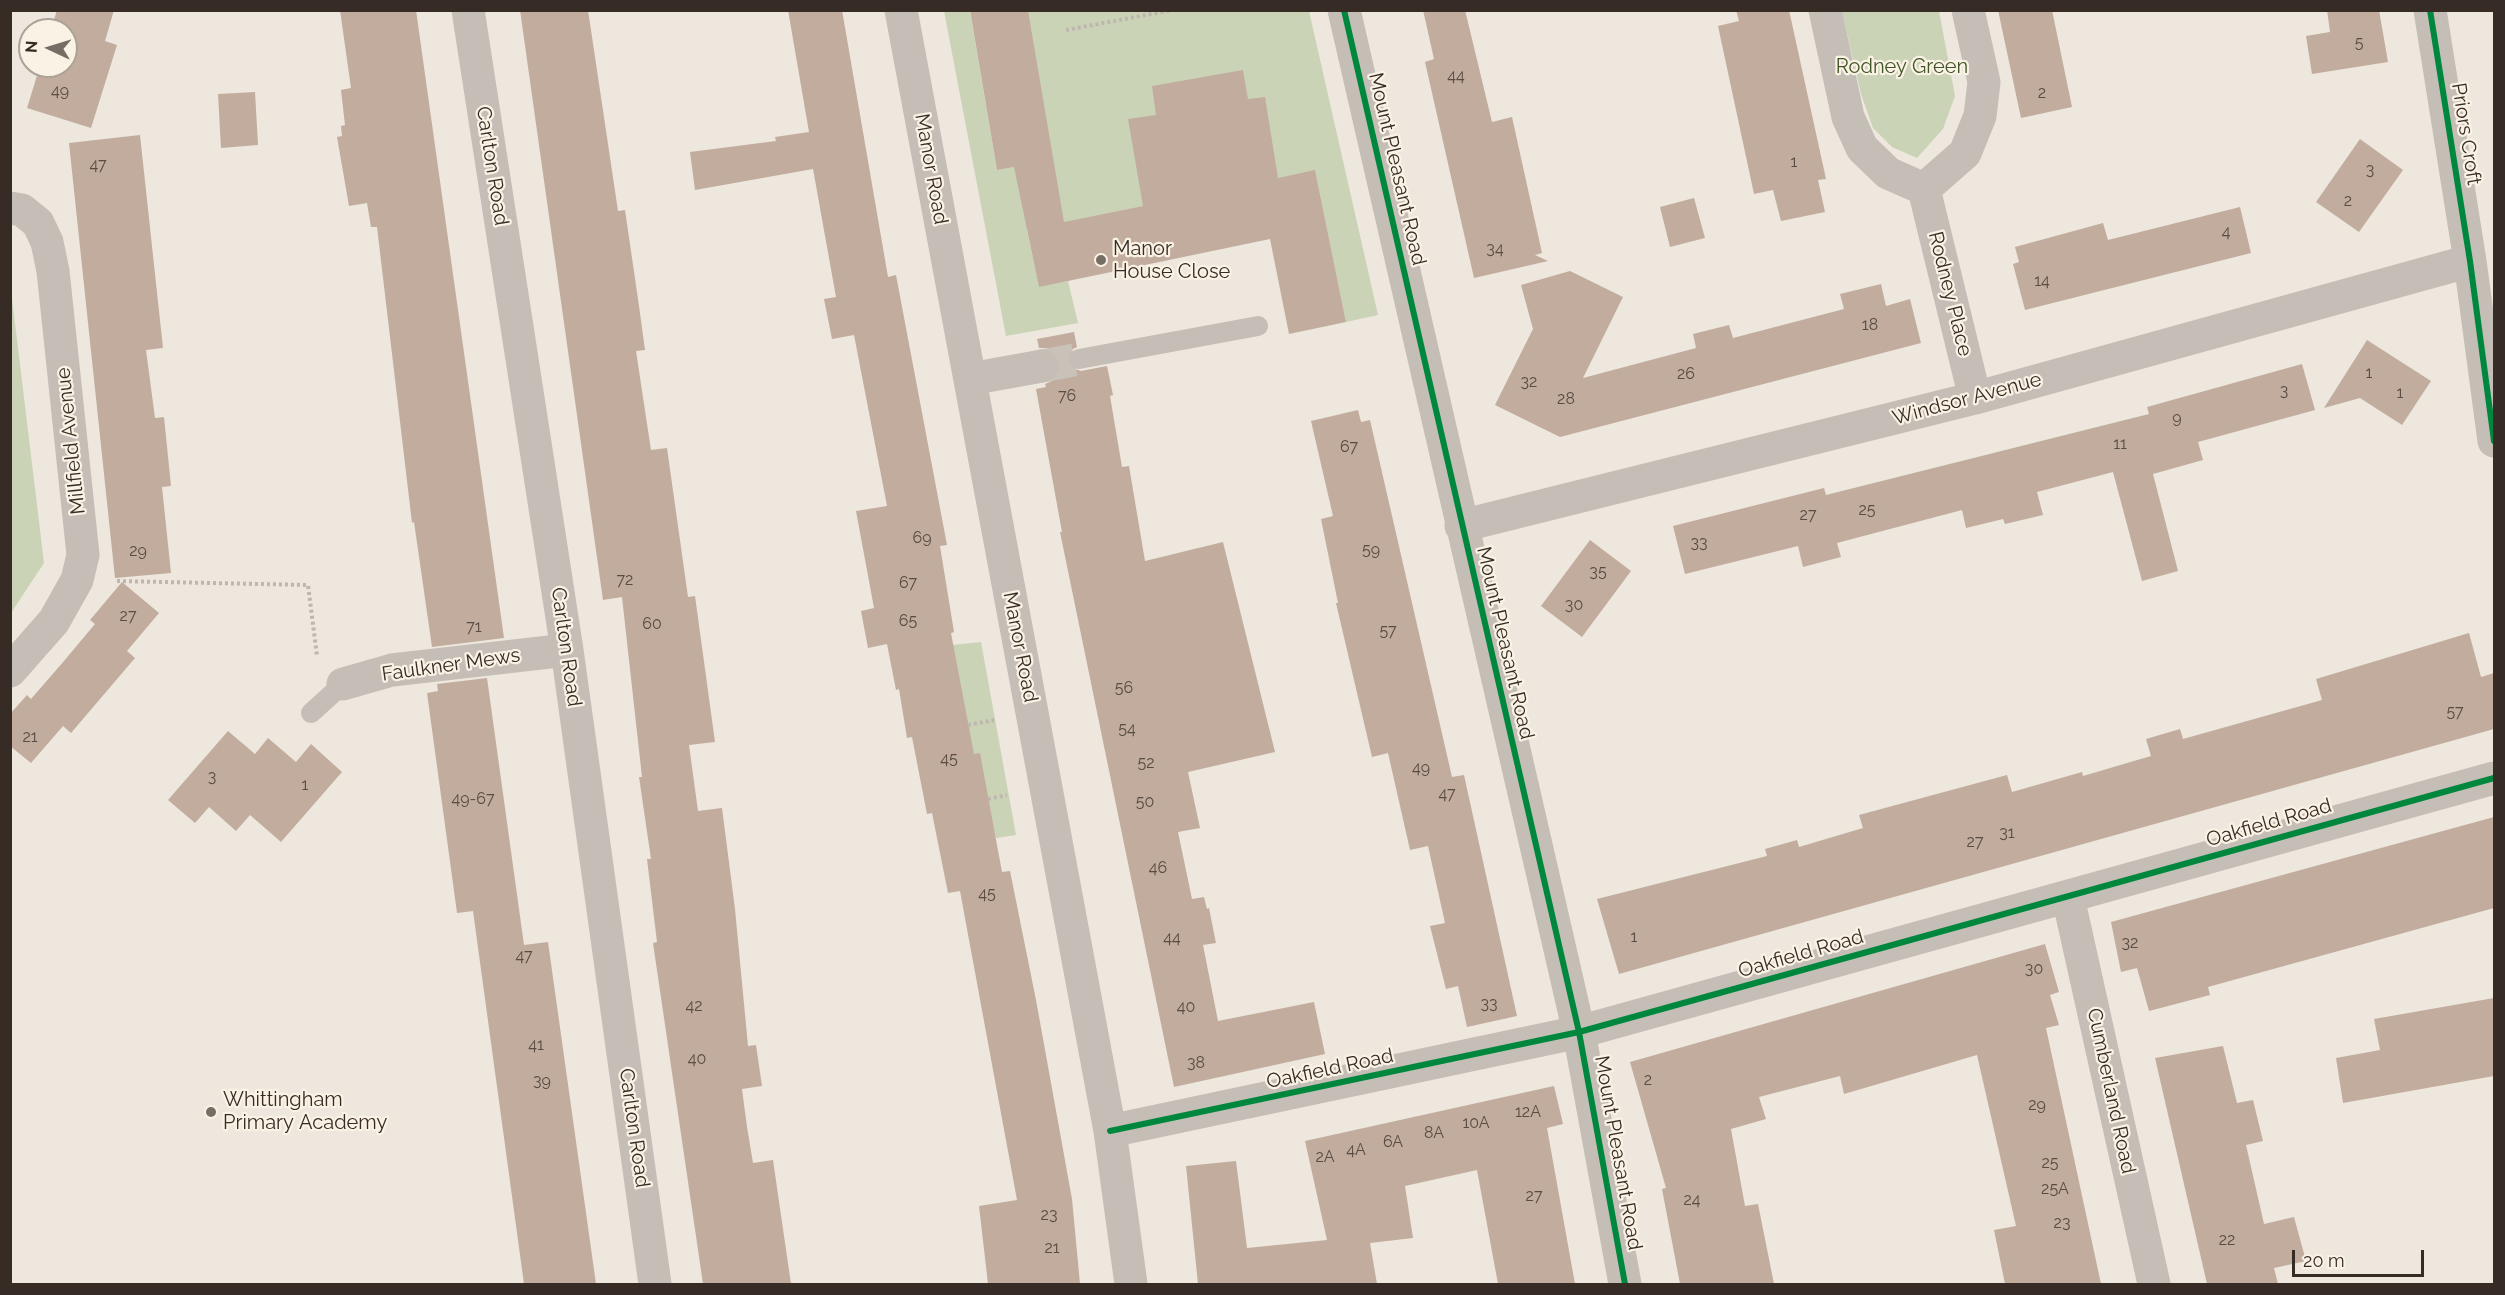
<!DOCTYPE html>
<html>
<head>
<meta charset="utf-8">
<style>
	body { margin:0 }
	#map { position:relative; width:2505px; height:1295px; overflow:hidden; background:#ede7dd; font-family:Raleway,sans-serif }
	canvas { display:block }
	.frame { position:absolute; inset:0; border:12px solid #362c25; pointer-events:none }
	.north { position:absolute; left:18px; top:18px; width:60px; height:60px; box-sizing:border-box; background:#faf2e4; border:2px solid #aca398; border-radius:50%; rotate:274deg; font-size:16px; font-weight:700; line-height:24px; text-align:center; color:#362c25 }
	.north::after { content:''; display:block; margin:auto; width:21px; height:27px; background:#766d65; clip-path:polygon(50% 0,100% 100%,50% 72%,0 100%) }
	.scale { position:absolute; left:2292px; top:1250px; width:132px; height:27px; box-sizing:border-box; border:3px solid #362c25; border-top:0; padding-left:8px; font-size:18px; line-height:21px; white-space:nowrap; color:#362c25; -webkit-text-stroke:4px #faf2e4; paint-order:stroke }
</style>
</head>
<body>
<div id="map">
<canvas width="2505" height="1295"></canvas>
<div class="frame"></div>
<div class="north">N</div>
<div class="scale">20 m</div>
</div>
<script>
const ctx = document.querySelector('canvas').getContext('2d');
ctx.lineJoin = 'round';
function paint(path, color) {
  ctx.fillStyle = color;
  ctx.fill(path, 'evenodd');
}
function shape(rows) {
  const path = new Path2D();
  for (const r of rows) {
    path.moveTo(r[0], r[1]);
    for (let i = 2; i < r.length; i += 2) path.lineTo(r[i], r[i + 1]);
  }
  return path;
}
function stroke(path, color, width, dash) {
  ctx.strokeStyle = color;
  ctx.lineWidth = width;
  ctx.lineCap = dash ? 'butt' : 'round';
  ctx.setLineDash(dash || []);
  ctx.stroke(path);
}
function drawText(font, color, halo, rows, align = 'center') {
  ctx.font = font + ' Raleway,sans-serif';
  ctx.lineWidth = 4.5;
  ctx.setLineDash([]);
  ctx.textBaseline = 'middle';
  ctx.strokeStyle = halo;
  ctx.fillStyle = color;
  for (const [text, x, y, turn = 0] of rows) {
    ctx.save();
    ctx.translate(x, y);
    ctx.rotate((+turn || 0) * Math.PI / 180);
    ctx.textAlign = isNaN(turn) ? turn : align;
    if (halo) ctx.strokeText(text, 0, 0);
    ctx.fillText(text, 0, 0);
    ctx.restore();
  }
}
paint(shape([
	[944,11,970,11,997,170,1053,160,1028,11,1309,11,1378,315,1346,322,1315,171,1027,230,1039,286,1068,281,1078,323,1006,336],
	[1842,11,1939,11,1955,96,1943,129,1917,158,1892,147,1873,128,1861,94],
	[11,290,44,563,11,613],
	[981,642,1016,835,996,838,943,646]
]), '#cbd3b6');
paint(shape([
	[57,10,114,10,105,41,117,45,91,128,27,108,40,66,66,66,66,30,51,30],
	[340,10,416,10,504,638,432,647,414,522,412,523,377,227,371,227,367,203,349,206,337,137,342,136,341,126,345,125,341,90,351,88],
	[520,10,588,10,618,211,625,210,639,306,645,350,636,351,651,450,667,448,688,597,695,596,702,647,715,742,689,745,698,811,722,808,735,909,748,1046,756,1045,762,1086,742,1089,747,1127,753,1163,773,1160,791,1284,703,1284,653,943,657,942,647,859,651,859,639,777,642,777,622,597,603,600],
	[788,10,842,10,888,277,896,275,947,545,940,546,954,632,951,633,974,754,980,753,1002,872,1010,871,1036,1000,1072,1199,1080,1284,988,1284,979,1206,1017,1200,960,891,948,893,932,813,927,814,912,737,907,738,899,689,896,690,887,644,868,648,861,611,874,608,856,511,887,506,854,335,832,339,824,299,836,297,813,169,695,190,690,152,776,141,775,137,809,132],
	[970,10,1028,10,1064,222,1143,206,1128,119,1156,115,1152,86,1243,70,1248,99,1265,97,1278,178,1315,170,1346,322,1289,334,1270,239,1039,287,1014,167,997,170],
	[1423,10,1465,10,1492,122,1512,117,1542,253,1535,255,1548,261,1474,278,1425,62,1434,59],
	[1736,10,1789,10,1826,179,1818,180,1825,212,1781,221,1773,190,1754,194,1718,26,1739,21],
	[1998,10,2052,10,2072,107,2021,118],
	[2327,10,2379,10,2388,62,2312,74,2306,36,2330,32],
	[255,92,258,145,221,148,218,94],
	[140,135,163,348,146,350,155,418,164,417,171,486,162,487,171,573,115,578,69,143],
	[2360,139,2403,170,2359,232,2316,202],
	[1694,198,1705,238,1670,247,1660,207],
	[2240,207,2251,253,2025,310,2013,264,2019,262,2015,247,2103,223,2108,240],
	[1570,271,1623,297,1583,378,1696,348,1693,334,1729,325,1733,338,1844,309,1840,294,1881,284,1886,306,1910,299,1921,343,1560,437,1495,405,1533,329,1521,285],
	[1074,332,1077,347,1071,350,1068,356,1070,367,1081,371,1107,366,1113,395,1110,396,1122,467,1129,466,1145,561,1223,542,1275,752,1188,772,1200,828,1178,832,1192,899,1204,897,1207,909,1209,908,1216,943,1203,945,1218,1021,1314,1002,1325,1054,1174,1087,1060,532,1062,532,1036,389,1046,387,1045,384,1054,380,1059,373,1060,363,1056,353,1048,348,1039,348,1037,339],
	[2367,340,2431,381,2402,425,2360,398,2324,408],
	[2302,364,2315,410,2198,442,2203,460,2153,474,2178,571,2142,581,2113,472,2037,492,2043,515,2005,524,2003,519,1966,528,1962,510,1837,543,1841,557,1803,567,1798,546,1685,574,1673,526,1824,488,1826,495,2101,426,2149,414,2147,407],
	[1358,410,1361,422,1370,420,1452,777,1464,775,1517,1016,1467,1027,1458,986,1446,989,1430,926,1445,923,1428,846,1410,850,1388,753,1372,757,1336,603,1338,603,1321,519,1333,516,1311,421],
	[1590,540,1631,571,1582,637,1541,606],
	[122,582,159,613,127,651,135,658,71,733,63,726,31,763,10,746,10,714,27,695,31,699,64,661,95,624,90,620],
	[2469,633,2481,677,2494,673,2494,729,1619,974,1597,899,1767,856,1765,849,1797,840,1799,847,1863,828,1859,815,2007,775,2012,792,2082,772,2083,776,2151,756,2146,739,2180,729,2183,739,2322,700,2316,679],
	[487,678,524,945,548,942,596,1284,524,1284,473,911,457,913,427,693,438,691,437,684],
	[228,731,255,754,268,738,296,762,311,744,342,772,281,842,250,815,236,831,209,807,195,823,168,800],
	[2494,817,2494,908,2208,987,2210,995,2149,1011,2137,968,2121,972,2111,922],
	[2045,944,2059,992,2050,995,2059,1025,2046,1028,2101,1284,2005,1284,1994,1230,2016,1226,1977,1055,1844,1094,1840,1076,1759,1097,1766,1119,1731,1129,1745,1206,1758,1204,1774,1284,1680,1284,1662,1189,1666,1188,1630,1062],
	[2494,998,2494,1076,2343,1103,2336,1058,2380,1050,2374,1019],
	[2223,1046,2237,1103,2253,1100,2263,1141,2246,1145,2264,1224,2294,1217,2306,1261,2274,1268,2278,1284,2207,1284,2155,1058],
	[1554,1086,1563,1124,1547,1128,1575,1284,1498,1284,1477,1170,1405,1186,1413,1238,1370,1243,1377,1284,1198,1284,1186,1166,1236,1161,1247,1248,1327,1240,1305,1141]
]), '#c2ac9e');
stroke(shape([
	[1042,366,1079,359]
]), '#c8c2b8', 33, [33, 16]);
stroke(shape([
	[1066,30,1173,10],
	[117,581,308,585,317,656],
	[968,725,994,720],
	[988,799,1007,795]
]), '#beb7af', 4, [3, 3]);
stroke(shape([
	[1079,359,1258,326],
	[311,713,343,684]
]), '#c5beb7', 20);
stroke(shape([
	[468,10,567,650,655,1284],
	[901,10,1110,1131,1131,1284],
	[1344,10,1579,1032,1625,1284],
	[1825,10,1848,117,1862,148,1888,173,1924,189],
	[2430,10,2470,261,2494,441],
	[1924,189,1975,398],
	[1924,189,1965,153,1980,116,1984,82,1968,10],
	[10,208,22,210,38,223,47,242,53,271,83,555,77,580,54,621,10,671],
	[970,379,1042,366],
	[1461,526,1975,398,2470,261],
	[343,684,392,670,567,650],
	[2068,897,2154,1284],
	[1110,1131,1579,1032,2494,778]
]), '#c5beb7', 33);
stroke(shape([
	[1344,10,1579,1032,1625,1284],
	[2430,10,2470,261,2494,441],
	[1110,1131,1579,1032,2494,778]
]), '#00873e', 6);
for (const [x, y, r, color] of [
	[1101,260,6,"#766d65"],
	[211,1112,6,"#766d65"]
]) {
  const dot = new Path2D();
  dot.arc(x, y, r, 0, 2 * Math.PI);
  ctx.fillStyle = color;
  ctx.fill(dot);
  stroke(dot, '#faf2e4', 2);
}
drawText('16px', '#594c43', null, [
	["5",2359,43],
	["44",1456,76],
	["49",60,91],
	["2",2042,93],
	["1",1794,162],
	["47",98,165],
	["3",2370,170],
	["2",2348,201],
	["4",2226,232],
	["34",1495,249],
	["14",2042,281],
	["18",1870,325],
	["1",2369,373],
	["26",1686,374],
	["32",1529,382],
	["3",2284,391],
	["1",2400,393],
	["76",1067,396],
	["28",1566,399],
	["9",2177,418],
	["11",2120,444],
	["67",1349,447],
	["25",1867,510],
	["27",1808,515],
	["69",922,538],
	["33",1699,543],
	["59",1371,550],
	["29",138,551],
	["35",1598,572],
	["72",625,580],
	["67",908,583],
	["30",1574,605],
	["27",128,616],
	["65",908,621],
	["60",652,624],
	["71",474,627],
	["57",1388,631],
	["56",1124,688],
	["57",2455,712],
	["54",1127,729],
	["21",30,737],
	["45",949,759],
	["52",1146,763],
	["49",1421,768],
	["3",212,777],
	["1",305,785],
	["47",1447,794],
	["49-67",473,799],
	["50",1145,802],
	["31",2007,833],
	["27",1975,842],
	["46",1158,868],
	["45",987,894],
	["1",1634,937],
	["44",1172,938],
	["32",2130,943],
	["47",524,956],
	["30",2034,969],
	["33",1489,1004],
	["42",694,1006],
	["40",1186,1007],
	["41",536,1045],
	["40",697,1059],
	["38",1196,1063],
	["2",1648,1080],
	["39",542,1081],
	["29",2037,1105],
	["12A",1528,1112],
	["10A",1476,1123],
	["8A",1434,1133],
	["6A",1393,1142],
	["4A",1356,1150],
	["2A",1325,1157],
	["25",2050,1163],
	["25A",2055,1189],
	["27",1534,1196],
	["24",1692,1200],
	["23",1049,1215],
	["23",2062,1223],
	["22",2227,1240],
	["21",1052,1248]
]);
drawText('20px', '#415627', '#faf2e4', [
	["Rodney Green",1902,67]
]);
drawText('20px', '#362c25', '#faf2e4', [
	["Priors Croft",2466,134,81],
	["Carlton Road",492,166,81],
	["Manor Road",931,169,80],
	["Mount Pleasant Road",1397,169,77],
	["Rodney Place",1950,294,76],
	["Windsor Avenue",1967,399,-15],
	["Millfield Avenue",71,441,-96],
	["Mount Pleasant Road",1505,643,77],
	["Carlton Road",566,647,82],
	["Manor Road",1020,647,79],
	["Faulkner Mews",451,665,-8],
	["Oakfield Road",2269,823,-16],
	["Oakfield Road",1801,954,-16],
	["Oakfield Road",1330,1069,-12],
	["Cumberland Road",2111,1091,78],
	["Carlton Road",634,1128,82],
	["Mount Pleasant Road",1618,1153,80]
]);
drawText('20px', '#362c25', '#faf2e4', [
	["Manor",1113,249],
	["House Close",1113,272],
	["Whittingham",223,1100],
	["Primary Academy",223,1123]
], 'left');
</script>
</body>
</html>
